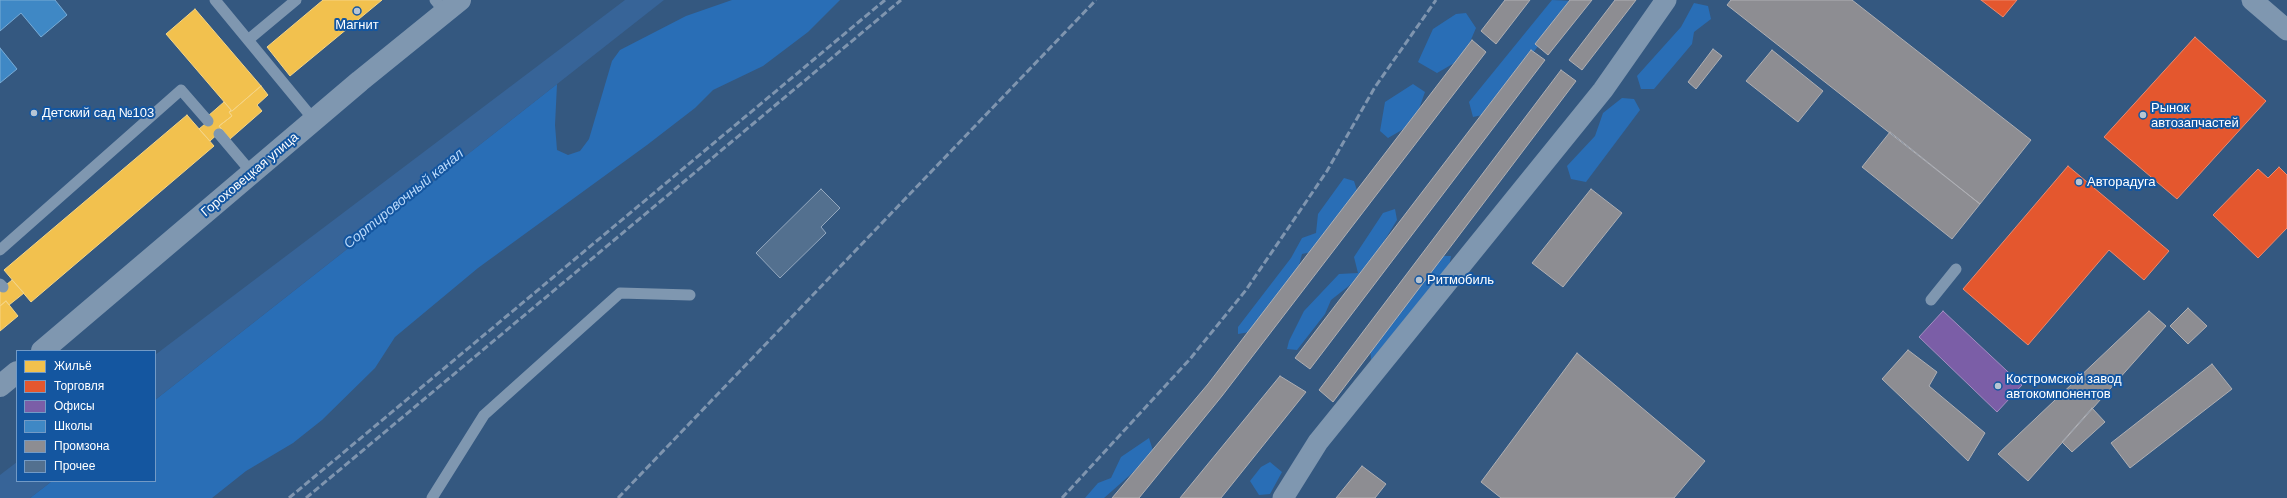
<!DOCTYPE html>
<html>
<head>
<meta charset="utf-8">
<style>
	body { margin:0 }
	#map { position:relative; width:2287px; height:498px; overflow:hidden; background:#345880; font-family:Arial,sans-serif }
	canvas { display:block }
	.legend { position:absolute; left:16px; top:350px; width:140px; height:132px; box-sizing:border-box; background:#1456a0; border:1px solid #729ac6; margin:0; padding:5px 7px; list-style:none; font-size:12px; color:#fff }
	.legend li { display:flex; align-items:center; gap:8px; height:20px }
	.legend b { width:20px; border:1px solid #729ac6 }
</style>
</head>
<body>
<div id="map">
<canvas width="2287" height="498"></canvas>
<ul class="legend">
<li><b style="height:11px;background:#f2c14e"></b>Жильё</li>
<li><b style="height:11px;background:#e4572e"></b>Торговля</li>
<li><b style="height:11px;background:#7b5ea7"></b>Офисы</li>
<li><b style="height:11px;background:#3f88c5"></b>Школы</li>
<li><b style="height:11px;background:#8d8d92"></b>Промзона</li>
<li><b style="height:11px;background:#53708f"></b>Прочее</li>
</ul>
</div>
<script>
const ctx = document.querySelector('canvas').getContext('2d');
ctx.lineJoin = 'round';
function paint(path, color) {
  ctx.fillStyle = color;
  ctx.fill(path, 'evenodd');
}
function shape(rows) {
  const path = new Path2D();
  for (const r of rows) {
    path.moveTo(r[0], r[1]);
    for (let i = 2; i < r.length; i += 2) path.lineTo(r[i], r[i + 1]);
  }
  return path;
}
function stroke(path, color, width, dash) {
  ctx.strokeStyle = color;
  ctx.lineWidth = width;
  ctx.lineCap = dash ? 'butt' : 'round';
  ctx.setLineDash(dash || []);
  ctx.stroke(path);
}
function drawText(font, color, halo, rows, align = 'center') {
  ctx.font = font + ' Arial,sans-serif';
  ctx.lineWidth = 4;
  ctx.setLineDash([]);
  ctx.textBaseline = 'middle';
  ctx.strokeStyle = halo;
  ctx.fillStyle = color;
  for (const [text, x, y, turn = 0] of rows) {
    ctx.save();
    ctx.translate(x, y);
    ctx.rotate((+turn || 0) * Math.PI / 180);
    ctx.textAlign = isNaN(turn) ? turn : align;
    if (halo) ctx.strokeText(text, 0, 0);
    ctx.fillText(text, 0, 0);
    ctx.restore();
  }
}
paint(shape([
	[732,0,840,0,808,32,763,66,713,90,695,108,647,145,478,268,395,337,375,368,322,420,293,443,246,471,212,498,30,498,52,481,155,481,155,400,557,84,555,125,557,150,568,155,580,151,589,139,612,61,620,50,686,16],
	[1552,0,1572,1,1487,114,1473,117,1469,102],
	[1694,3,1708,6,1711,19,1694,32,1692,44,1654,89,1641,89,1637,76,1681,27],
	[1466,13,1476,28,1463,58,1437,73,1418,62,1433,29,1456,14],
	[1413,84,1425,92,1414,123,1388,138,1380,131,1385,102],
	[1622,98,1634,99,1640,110,1586,182,1571,179,1567,166,1595,136,1603,113],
	[1344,178,1354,181,1360,200,1316,251,1302,254,1294,284,1256,331,1238,334,1238,327,1291,258,1302,238,1316,233,1318,214],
	[1395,209,1397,220,1364,274,1331,300,1325,314,1297,350,1287,349,1289,341,1304,311,1339,274,1358,273,1354,257,1383,213],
	[1437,256,1451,256,1449,267,1371,360,1370,340],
	[1149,438,1154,454,1104,498,1085,498,1098,483,1111,478,1121,457],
	[1270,462,1282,472,1270,494,1259,495,1250,481,1261,467]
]), '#296eb6');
paint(shape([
	[625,0,664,0,155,400,155,355],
	[17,462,17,481,52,481,30,498,0,498,0,475]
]), '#376498');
const homes = shape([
	[323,0,382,0,290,76,267,47,323,0],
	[195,9,261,86,232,111,166,34,195,9],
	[261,86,268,95,257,105,262,111,230,139,219,126,232,116,229,112,232,111,261,86],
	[224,102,231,110,229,112,232,116,219,126,222,130,210,141,199,129,211,119,208,116,224,102],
	[187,115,214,146,31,302,4,270,187,115],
	[12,280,24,293,9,305,6,301,0,306,0,290,12,280],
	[6,301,18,316,0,331,0,306,6,301]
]);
paint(homes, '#f2c14e');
stroke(homes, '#f6d483', 1);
const shops = shape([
	[1981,0,2017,0,2003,17,1981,0],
	[2195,37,2266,101,2177,199,2104,137,2195,37],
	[2068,166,2169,251,2144,280,2109,250,2028,345,1963,289,2068,166],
	[2279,167,2287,175,2287,228,2258,258,2213,215,2258,169,2268,178,2279,167]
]);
paint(shops, '#e4572e');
stroke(shops, '#ec896d', 1);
const offices = shape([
	[1943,311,2022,385,1997,412,1919,337,1943,311]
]);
paint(offices, '#7b5ea7');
stroke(offices, '#a38ec1', 1);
const schools = shape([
	[0,0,55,0,67,15,41,37,21,13,0,31,0,0],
	[0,48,17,69,0,83,0,48]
]);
paint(schools, '#3f88c5');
stroke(schools, '#79acd6', 1);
const industry = shape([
	[1505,0,1530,0,1496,44,1481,31,1505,0],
	[1570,0,1592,0,1548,55,1535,44,1570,0],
	[1615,0,1636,0,1582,70,1569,60,1615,0],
	[1731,0,1852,0,2031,140,1980,204,1727,5,1731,0],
	[1472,40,1486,52,1222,396,1139,498,1112,498,1208,384,1472,40],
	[1713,49,1722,56,1696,89,1688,82,1713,49],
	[1531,50,1545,60,1310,369,1295,358,1531,50],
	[1772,50,1823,91,1798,122,1746,81,1772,50],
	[1561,70,1576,81,1333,402,1319,390,1561,70],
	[1890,132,1980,204,1952,239,1862,167,1890,132],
	[1591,189,1622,213,1563,287,1532,263,1591,189],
	[2188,308,2207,326,2188,344,2170,326,2188,308],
	[2149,311,2166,326,2028,481,1998,454,2149,311],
	[1908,350,1937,372,1929,386,1985,433,1968,461,1882,379,1908,350],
	[1577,353,1705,461,1674,498,1501,498,1481,482,1577,353],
	[2212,364,2232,389,2130,468,2111,443,2212,364],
	[1280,376,1306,392,1221,498,1180,498,1280,376],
	[2092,408,2105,422,2072,452,2062,442,2092,408],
	[1362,466,1386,484,1375,498,1336,498,1362,466]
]);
paint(industry, '#8d8d92');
stroke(industry, '#afafb3', 1);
const building = shape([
	[821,189,840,208,821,227,826,233,780,278,756,253,821,189]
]);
paint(building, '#53708f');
stroke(building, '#94a8be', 1);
stroke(shape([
	[215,0,314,120],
	[435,0,445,12],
	[248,40,296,0],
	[219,134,252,173],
	[0,250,181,90,208,121],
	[0,284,3,287],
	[1931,300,1956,269],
	[432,498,484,415,620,293,690,295]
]), '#7f97b0', 11);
stroke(shape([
	[2252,0,2287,30],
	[1283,498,1318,442,1603,90,1666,0]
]), '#7f97b0', 21);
stroke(shape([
	[42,351,360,81,460,0],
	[0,386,17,372]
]), '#7f97b0', 22);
stroke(shape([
	[289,498,885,0],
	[306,498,901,0],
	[618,498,1096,0],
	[1062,498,1190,359,1246,290,1327,171,1375,87,1436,0]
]), '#7f95af', 3, [7, 3]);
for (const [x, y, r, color] of [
	[357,11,4,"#b8c5d3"],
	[34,113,4,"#b8c5d3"],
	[2143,115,4,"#b8c5d3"],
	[2079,182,4,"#b8c5d3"],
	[1419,280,4,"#b8c5d3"],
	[1998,386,4,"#b8c5d3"]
]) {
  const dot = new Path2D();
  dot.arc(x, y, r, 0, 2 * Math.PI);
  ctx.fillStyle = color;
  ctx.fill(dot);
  stroke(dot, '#1456a0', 1.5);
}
drawText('13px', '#fff', '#1456a0', [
	["Магнит",357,25,"center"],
	["Рынок",2151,108],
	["автозапчастей",2151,123],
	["Детский сад №103",42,113],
	["Авторадуга",2087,182],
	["Ритмобиль",1427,280],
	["Костромской завод",2006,379],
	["автокомпонентов",2006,394]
], 'left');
drawText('13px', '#fff', '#1456a0', [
	["Гороховецкая улица",250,175,-40]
]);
drawText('italic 14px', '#bad9fa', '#1456a0', [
	["Сортировочный канал",404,199,-39]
]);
</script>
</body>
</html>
